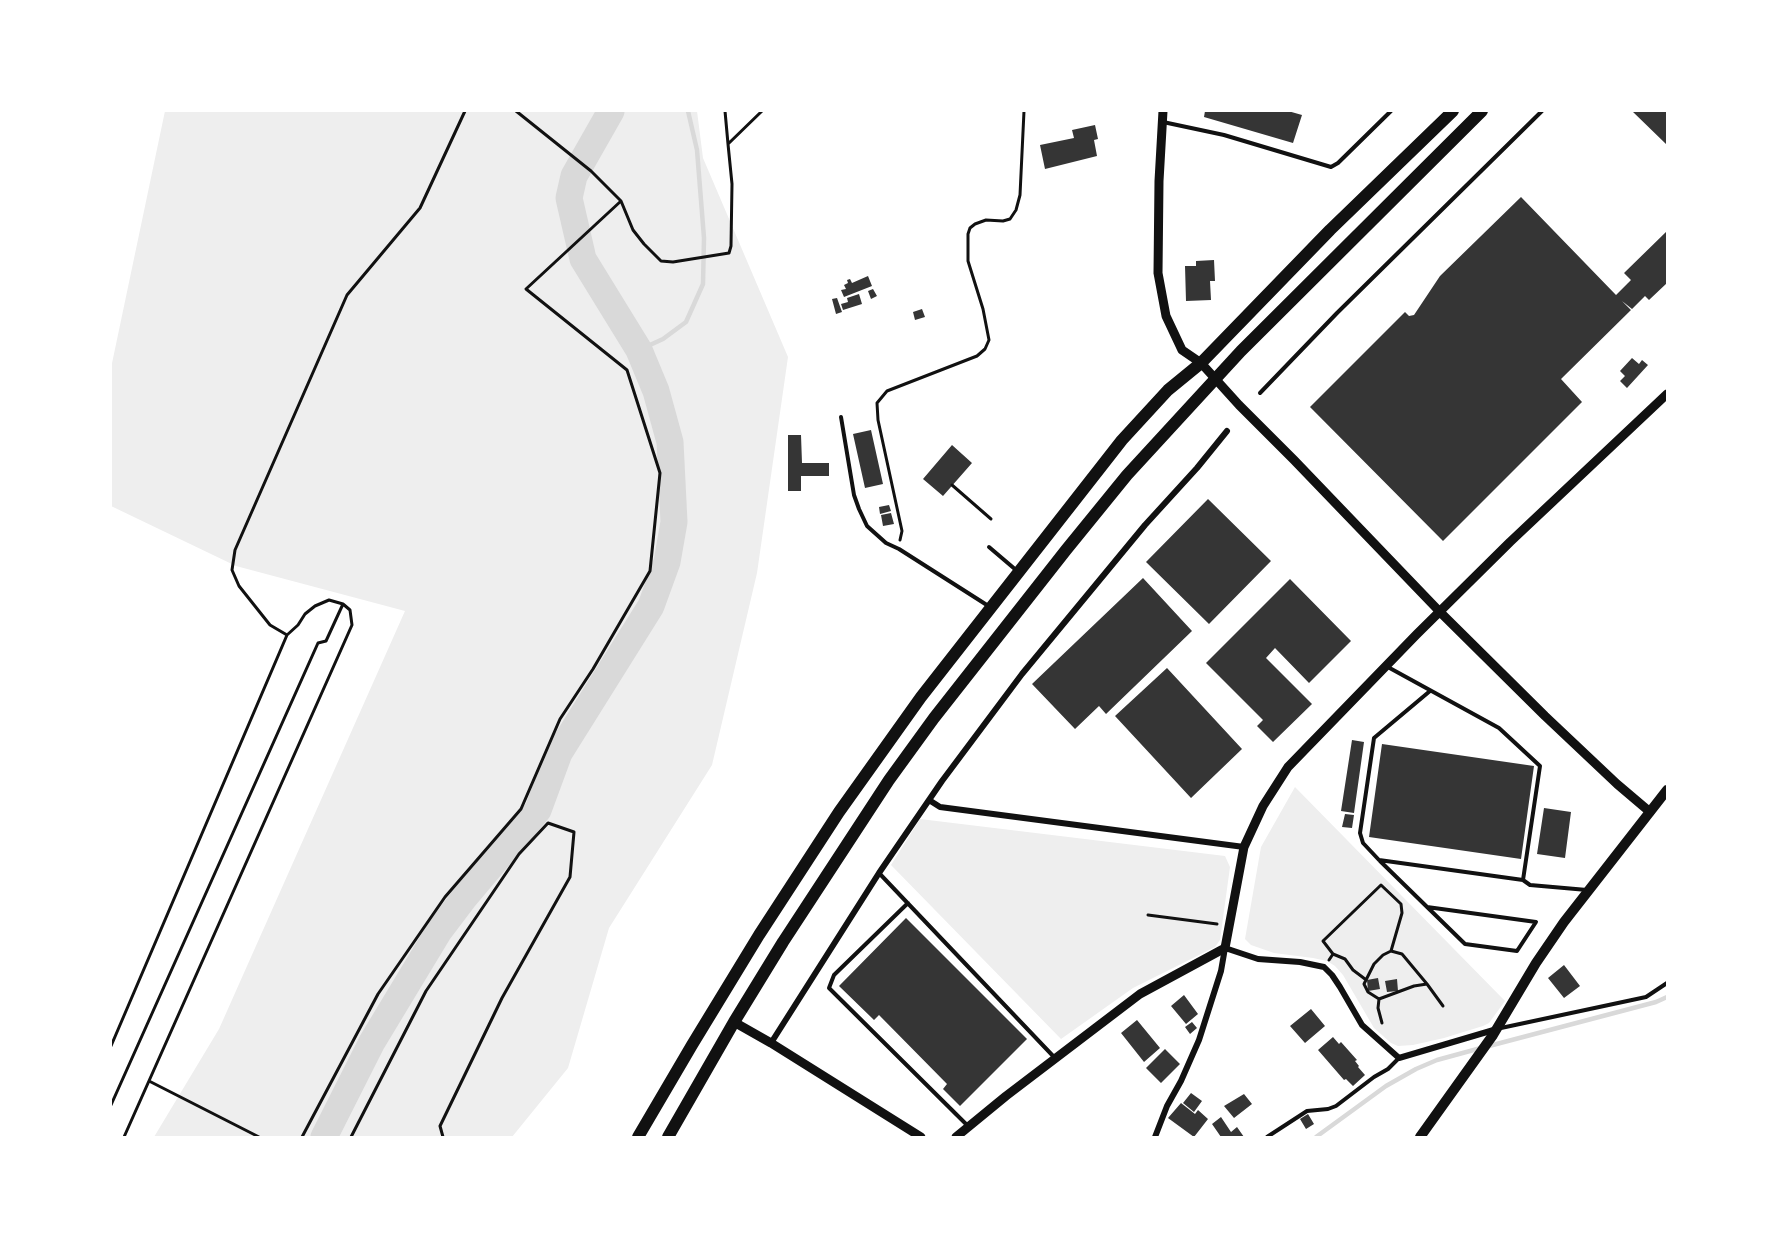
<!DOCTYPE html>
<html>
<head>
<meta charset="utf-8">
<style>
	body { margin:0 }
	#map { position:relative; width:1778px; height:1248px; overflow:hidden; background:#fff; font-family:Cabin,sans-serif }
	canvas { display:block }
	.frame { position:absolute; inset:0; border:112px solid #fff; pointer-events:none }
</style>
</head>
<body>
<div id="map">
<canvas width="1778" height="1248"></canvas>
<div class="frame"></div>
</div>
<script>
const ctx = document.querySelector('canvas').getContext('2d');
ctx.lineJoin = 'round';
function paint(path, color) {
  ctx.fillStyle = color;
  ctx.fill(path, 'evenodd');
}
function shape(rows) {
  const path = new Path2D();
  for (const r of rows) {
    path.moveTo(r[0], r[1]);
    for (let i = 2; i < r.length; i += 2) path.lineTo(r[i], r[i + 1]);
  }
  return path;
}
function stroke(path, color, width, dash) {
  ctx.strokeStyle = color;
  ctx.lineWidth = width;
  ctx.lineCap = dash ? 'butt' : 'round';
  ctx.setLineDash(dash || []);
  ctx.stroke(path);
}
paint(shape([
	[165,111,697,111,703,158,788,357,757,573,712,765,609,928,568,1068,512,1137,154,1137,219,1029,405,611,236,566,111,506,111,368],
	[1295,787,1505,1001,1489,1023,1483,1026,1444,1038,1413,1045,1398,1046,1391,1043,1374,1028,1343,975,1335,966,1327,961,1313,958,1274,953,1251,945,1245,939,1261,847],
	[920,819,1225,856,1230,867,1220,940,1215,947,1133,988,1061,1039,891,865]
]), '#eee');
stroke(shape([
	[639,350,663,339,686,322,703,284,704,238,697,150,688,111],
	[1489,1046,1656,1002,1667,997],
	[1316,1137,1386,1086,1416,1069,1437,1060,1481,1048]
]), '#d9d9d9', 4.5);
stroke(shape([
	[324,1137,372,1042,439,931,464,898,538,810,559,753,651,606,667,562,674,522,670,442,656,391,639,350,583,259,569,198,574,176,611,111]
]), '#d9d9d9', 27);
paint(shape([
	[1205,111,1288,111,1302,115,1293,143,1204,117],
	[1632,111,1667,111,1667,145],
	[1095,125,1098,139,1094,140,1097,156,1045,169,1040,145,1074,138,1072,130],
	[1521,197,1616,295,1631,280,1624,273,1667,231,1667,283,1649,300,1645,296,1632,309,1622,301,1631,310,1561,379,1582,402,1443,541,1310,407,1405,312,1409,316,1414,315,1440,276],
	[1214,260,1215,281,1210,281,1211,300,1186,301,1185,266,1196,266,1196,261],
	[868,276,872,286,844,297,841,290,846,289,844,285,848,283,847,280,850,279,852,283],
	[873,289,877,296,871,299,868,291],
	[859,294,862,304,843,310,841,304,848,302,847,298],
	[837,298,842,312,836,314,832,299],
	[922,309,925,317,915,320,913,312],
	[1632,358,1639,364,1642,360,1648,365,1627,388,1620,381,1625,376,1620,371],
	[871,430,883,484,865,488,853,434],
	[788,435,801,435,802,463,829,463,829,476,801,476,801,491,788,491],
	[952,445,972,463,943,496,923,479],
	[1208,499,1271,561,1209,624,1146,562],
	[889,505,891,511,880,514,879,507],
	[891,513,894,524,883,526,881,515],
	[1143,578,1192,631,1106,714,1099,706,1075,729,1032,684],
	[1290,579,1351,641,1309,683,1275,648,1266,658,1312,704,1273,742,1257,726,1263,720,1206,663],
	[1167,668,1242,749,1191,798,1115,716],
	[1352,740,1364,742,1354,813,1341,811],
	[1382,744,1534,766,1521,859,1369,837],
	[1544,808,1571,812,1565,858,1537,854],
	[1345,814,1354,815,1352,828,1342,827],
	[906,918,1027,1039,960,1106,943,1089,947,1084,879,1015,874,1020,839,986],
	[1564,965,1580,986,1564,998,1548,978],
	[1378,978,1380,989,1368,991,1367,980],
	[1397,979,1398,991,1387,992,1385,981],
	[1184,995,1198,1014,1186,1024,1171,1006],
	[1311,1009,1325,1026,1305,1043,1290,1026],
	[1137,1020,1160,1048,1144,1062,1121,1033],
	[1192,1022,1197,1028,1190,1034,1185,1027],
	[1333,1037,1339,1044,1341,1042,1357,1060,1355,1061,1359,1066,1358,1067,1365,1075,1353,1086,1346,1079,1344,1080,1318,1050],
	[1165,1049,1180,1064,1161,1083,1146,1068],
	[1191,1093,1202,1101,1194,1112,1183,1103],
	[1244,1094,1252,1104,1234,1118,1224,1106],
	[1181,1103,1195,1114,1198,1110,1208,1119,1194,1137,1168,1118],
	[1308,1114,1314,1124,1306,1129,1300,1119],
	[1221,1117,1231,1132,1237,1127,1244,1137,1221,1137,1212,1124]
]), '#353535');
stroke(shape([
	[516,111,591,171,621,201,633,230,644,244,661,261,673,262,729,253,731,246,732,184,728,144,762,111],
	[725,111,728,144],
	[952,485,991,519],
	[900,540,902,531,878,420,877,403,887,391,977,356,985,349,989,340,983,309,968,261,968,234,970,228,975,224,986,220,1003,221,1010,219,1016,210,1020,195,1024,111],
	[287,635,270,625,239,586,232,570,235,550,347,295,420,208,465,111],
	[1148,915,1217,924],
	[1333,954,1345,959,1353,970,1365,979],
	[1329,960,1333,954,1323,941,1381,885,1401,904,1402,913,1391,951,1402,954,1427,984],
	[1379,999,1368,992,1364,984,1374,964,1383,955,1391,951],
	[1382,1023,1378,1008,1379,999,1414,986,1427,984,1443,1006],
	[111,1046,287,635,298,625,305,614,315,606,329,600,343,604,350,610,352,625,124,1137],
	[149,1081,259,1137],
	[111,1105,318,643,326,641,343,604],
	[302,1137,378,994,445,897,521,809,560,719,593,669,650,571,660,473,627,370,526,289,621,201],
	[351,1137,426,991,519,854,548,823,574,832,570,877,502,998,440,1126,443,1137]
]), '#111', 3);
stroke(shape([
	[1163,122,1224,135,1331,167,1338,163,1391,111],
	[1260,393,1337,313,1542,111],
	[841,417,854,495,859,509,867,526,886,543,899,549,990,607],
	[989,547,1016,570],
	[1386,666,1499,728,1540,766,1523,880,1379,860,1363,843,1360,833,1374,738,1430,691],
	[1380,861,1465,944,1517,951,1536,922,1427,907],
	[879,873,1054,1057],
	[1523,880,1530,885,1587,890],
	[908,903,834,975,829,988,969,1127],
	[1501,1028,1646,997,1667,983],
	[1267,1137,1307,1111,1328,1109,1336,1106,1374,1077,1388,1069,1399,1058]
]), '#111', 4);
stroke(shape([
	[929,800,940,807,1244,847],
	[771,1043,879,873,942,781,1022,674,1145,525,1197,468,1227,431],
	[1155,1137,1167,1106,1181,1081,1199,1040,1221,971,1225,948,1258,959,1300,962,1324,967,1332,975,1340,987,1362,1025,1399,1058,1497,1029]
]), '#111', 6);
stroke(shape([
	[1163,111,1159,181,1158,273,1166,316,1182,350,1201,363,1239,405,1294,460,1440,612,1545,716,1617,784,1650,812],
	[734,1022,771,1043,921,1137],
	[956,1137,1006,1096,1140,994,1225,948,1244,847,1263,806,1288,767,1417,634,1510,542,1667,394]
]), '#111', 9);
stroke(shape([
	[1420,1137,1493,1035,1536,963,1564,922,1667,790]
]), '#111', 10);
stroke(shape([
	[638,1137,692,1045,759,935,839,812,921,697,1122,440,1168,390,1201,363,1330,230,1453,111],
	[668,1137,734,1022,783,942,889,780,934,718,1066,550,1127,475,1241,351,1482,111]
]), '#111', 12);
</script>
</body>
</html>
